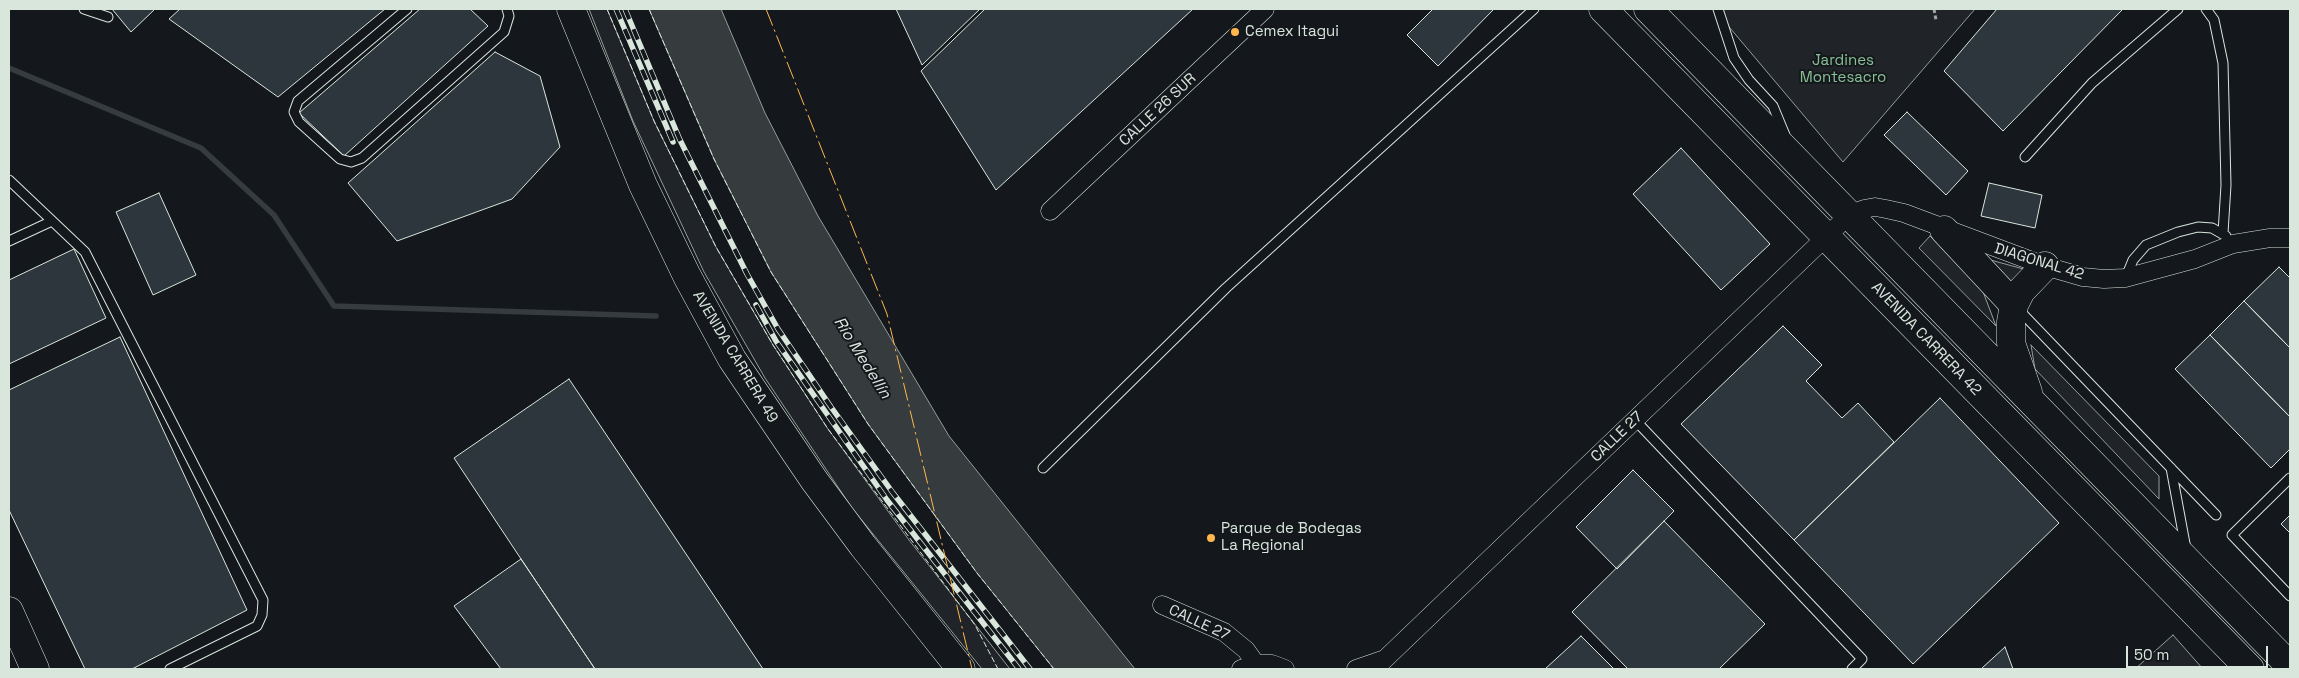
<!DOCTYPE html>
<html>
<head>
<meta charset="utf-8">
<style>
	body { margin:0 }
	#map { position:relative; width:2299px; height:678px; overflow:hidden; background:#14181c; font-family:"Space Grotesk",sans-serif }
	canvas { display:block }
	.frame { position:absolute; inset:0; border:10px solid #d8e6dc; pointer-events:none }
	.scale { position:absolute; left:2126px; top:646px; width:142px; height:22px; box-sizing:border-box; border:2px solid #d8e6dc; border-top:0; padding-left:6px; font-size:15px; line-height:18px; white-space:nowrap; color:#d8e6dc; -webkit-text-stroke:4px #14181c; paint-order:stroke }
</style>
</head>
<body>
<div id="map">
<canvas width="2299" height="678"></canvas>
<div class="frame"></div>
<div class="scale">50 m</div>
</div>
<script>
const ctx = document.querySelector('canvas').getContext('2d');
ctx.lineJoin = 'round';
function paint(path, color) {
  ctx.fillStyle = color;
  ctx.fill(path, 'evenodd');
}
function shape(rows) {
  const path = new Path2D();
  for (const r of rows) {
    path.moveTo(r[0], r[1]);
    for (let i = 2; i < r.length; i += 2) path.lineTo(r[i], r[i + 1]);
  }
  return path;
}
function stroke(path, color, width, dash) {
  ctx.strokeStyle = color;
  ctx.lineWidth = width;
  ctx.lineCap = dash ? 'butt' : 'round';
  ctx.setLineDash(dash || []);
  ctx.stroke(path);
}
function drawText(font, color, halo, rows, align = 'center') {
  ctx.font = font + ' "Space Grotesk",sans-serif';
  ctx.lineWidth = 4;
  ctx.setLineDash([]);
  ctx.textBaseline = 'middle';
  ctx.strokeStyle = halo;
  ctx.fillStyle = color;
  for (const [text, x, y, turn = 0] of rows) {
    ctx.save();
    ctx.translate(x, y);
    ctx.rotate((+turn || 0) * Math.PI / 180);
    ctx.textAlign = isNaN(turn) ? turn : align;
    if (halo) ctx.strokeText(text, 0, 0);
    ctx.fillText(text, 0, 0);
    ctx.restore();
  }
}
const green = shape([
	[589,9,607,9,654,121,716,247,773,345,828,429,909,540,1010,669,982,669,852,508,765,378,704,272,633,121,589,9],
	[1714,9,1975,9,1843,162,1714,9],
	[1930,236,1982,289,1996,326,1919,248,1930,236],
	[1987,259,2027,270,2012,284,1987,259],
	[2031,345,2159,476,2159,499,2035,369,2031,345],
	[2173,635,2203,669,2135,669,2173,635]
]);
paint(green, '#202428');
stroke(green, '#939e99', 1);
const water = shape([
	[649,9,721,9,765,113,818,216,949,436,1135,669,1054,669,977,573,868,424,771,272,714,159,649,9]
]);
paint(water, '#363b3e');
stroke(water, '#939e99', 1);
stroke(shape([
	[9,68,201,148,274,215,334,306,656,316]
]), '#363b3e', 5.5);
const building = shape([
	[112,9,155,9,131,32,112,9],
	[180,9,385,9,278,97,169,19,180,9],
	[420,9,470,9,488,26,344,156,299,113,420,9],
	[896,9,980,9,922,65,896,9],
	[985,9,1193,9,996,190,921,71,985,9],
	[1433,9,1494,9,1438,66,1407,35,1433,9],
	[1997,9,2123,9,2003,131,1944,71,1997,9],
	[495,52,540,76,560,147,512,199,397,241,348,183,495,52],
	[1907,112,1968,171,1946,195,1884,135,1907,112],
	[1681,148,1770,244,1721,290,1633,194,1681,148],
	[1989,183,2042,195,2035,228,1981,216,1989,183],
	[159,193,196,275,153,295,116,212,159,193],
	[74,249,106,318,9,364,9,280,74,249],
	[2279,267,2290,278,2290,348,2244,301,2279,267],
	[2244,301,2290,348,2290,417,2210,335,2244,301],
	[1783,326,1822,365,1806,381,1842,418,1858,403,1894,442,1794,540,1681,424,1783,326],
	[2210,335,2290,417,2290,449,2271,468,2175,369,2210,335],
	[120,337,247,610,132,669,85,669,9,510,9,390,120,337],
	[569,379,763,669,595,669,521,559,454,458,569,379],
	[1940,398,2059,523,1913,664,1794,540,1940,398],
	[1633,470,1674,511,1617,569,1576,527,1633,470],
	[2290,515,2290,533,2281,524,2290,515],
	[1664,521,1765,624,1719,669,1628,669,1572,612,1664,521],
	[521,559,595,669,501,669,454,606,521,559],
	[1581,636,1614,669,1545,669,1581,636],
	[2005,647,2013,669,1981,669,2005,647]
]);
paint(building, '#2c363c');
stroke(building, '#d8e6dc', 1);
const service = shape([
	[84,9,108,17],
	[407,9,298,101,294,112,299,122,340,159,351,162,362,158,504,32,509,16,507,9],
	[1718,9,1734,58,1749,80,1773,106,1785,135],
	[2206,9,2214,20,2223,63,2226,185,2223,233],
	[2025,157,2092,83,2178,9],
	[9,180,85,252,263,600,262,615,257,626,170,669],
	[9,241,52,221],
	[2126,277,2133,260,2146,245,2178,232,2198,227,2212,228,2226,236],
	[2019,310,2216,515],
	[1635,420,1862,659,1852,669],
	[1043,468,1226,288,1534,9],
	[2171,468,2186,549],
	[2290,478,2232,535,2290,596]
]);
const minor = shape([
	[1050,211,1265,9],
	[1162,605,1224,632,1246,650,1256,664],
	[1385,659,1849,215,1864,209,1875,207,1886,209,1904,213,2045,266,2083,277,2104,279,2125,278,2195,259,2233,244,2270,238,2290,238],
	[1241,669,1256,664,1272,664,1285,669],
	[1356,669,1385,659,1374,669]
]);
const primary = shape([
	[9,611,35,669]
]);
const trunk = shape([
	[571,9,643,185,687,276,732,359,814,480,863,546,961,669],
	[1603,9,2250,669],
	[1648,9,2290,666],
	[1944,230,2014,305],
	[2028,392,2011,343,2011,322,2014,305,2021,291,2045,266]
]);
stroke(service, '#d8e6dc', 11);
stroke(minor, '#d8e6dc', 19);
stroke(primary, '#d8e6dc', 29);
stroke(trunk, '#d8e6dc', 29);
stroke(shape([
	[1934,9,1936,20]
]), '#9da8a2', 3, [4, 2.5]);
stroke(service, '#14181c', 9);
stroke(minor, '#14181c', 18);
stroke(primary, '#14181c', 28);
stroke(trunk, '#14181c', 28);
const rail = shape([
	[616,9,673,142],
	[625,9,680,140,747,274,778,329,831,407,893,493,1030,669],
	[756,305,776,341,887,500,1019,669]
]);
stroke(rail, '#d8e6dc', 5.5);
stroke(rail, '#14181c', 4, [11]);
stroke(shape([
	[607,9,654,121,716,247,773,345,828,429,975,625,998,669],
	[649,9,714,159,771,272,868,424,977,573,1054,669]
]), '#d8e6dc', 1, [6, 2.5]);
stroke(shape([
	[766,9,887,314,972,669]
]), '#ffb74d', 1, [18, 4, 2.5, 4]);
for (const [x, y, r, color] of [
	[1235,32,5,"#ffb74d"],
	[1211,538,5,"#ffb74d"]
]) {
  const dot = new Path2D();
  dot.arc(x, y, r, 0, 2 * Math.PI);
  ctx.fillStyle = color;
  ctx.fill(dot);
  stroke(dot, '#14181c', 2);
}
drawText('15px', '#d8e6dc', '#14181c', [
	["Cemex Itagui",1245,32],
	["Parque de Bodegas",1221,529],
	["La Regional",1221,546]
], 'left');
drawText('15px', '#8ac095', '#14181c', [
	["Jardines",1843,61],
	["Montesacro",1843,78]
]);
drawText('15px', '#d8e6dc', '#14181c', [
	["CALLE 26 SUR",1158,110,-43],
	["DIAGONAL 42",2039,262,17],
	["AVENIDA CARRERA 42",1926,339,46],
	["AVENIDA CARRERA 49",735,357,59],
	["CALLE 27",1617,437,-44],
	["CALLE 27",1199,623,25]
]);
drawText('italic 16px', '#d8e6dc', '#14181c', [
	["Río Medellín",862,358,58]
]);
</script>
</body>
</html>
